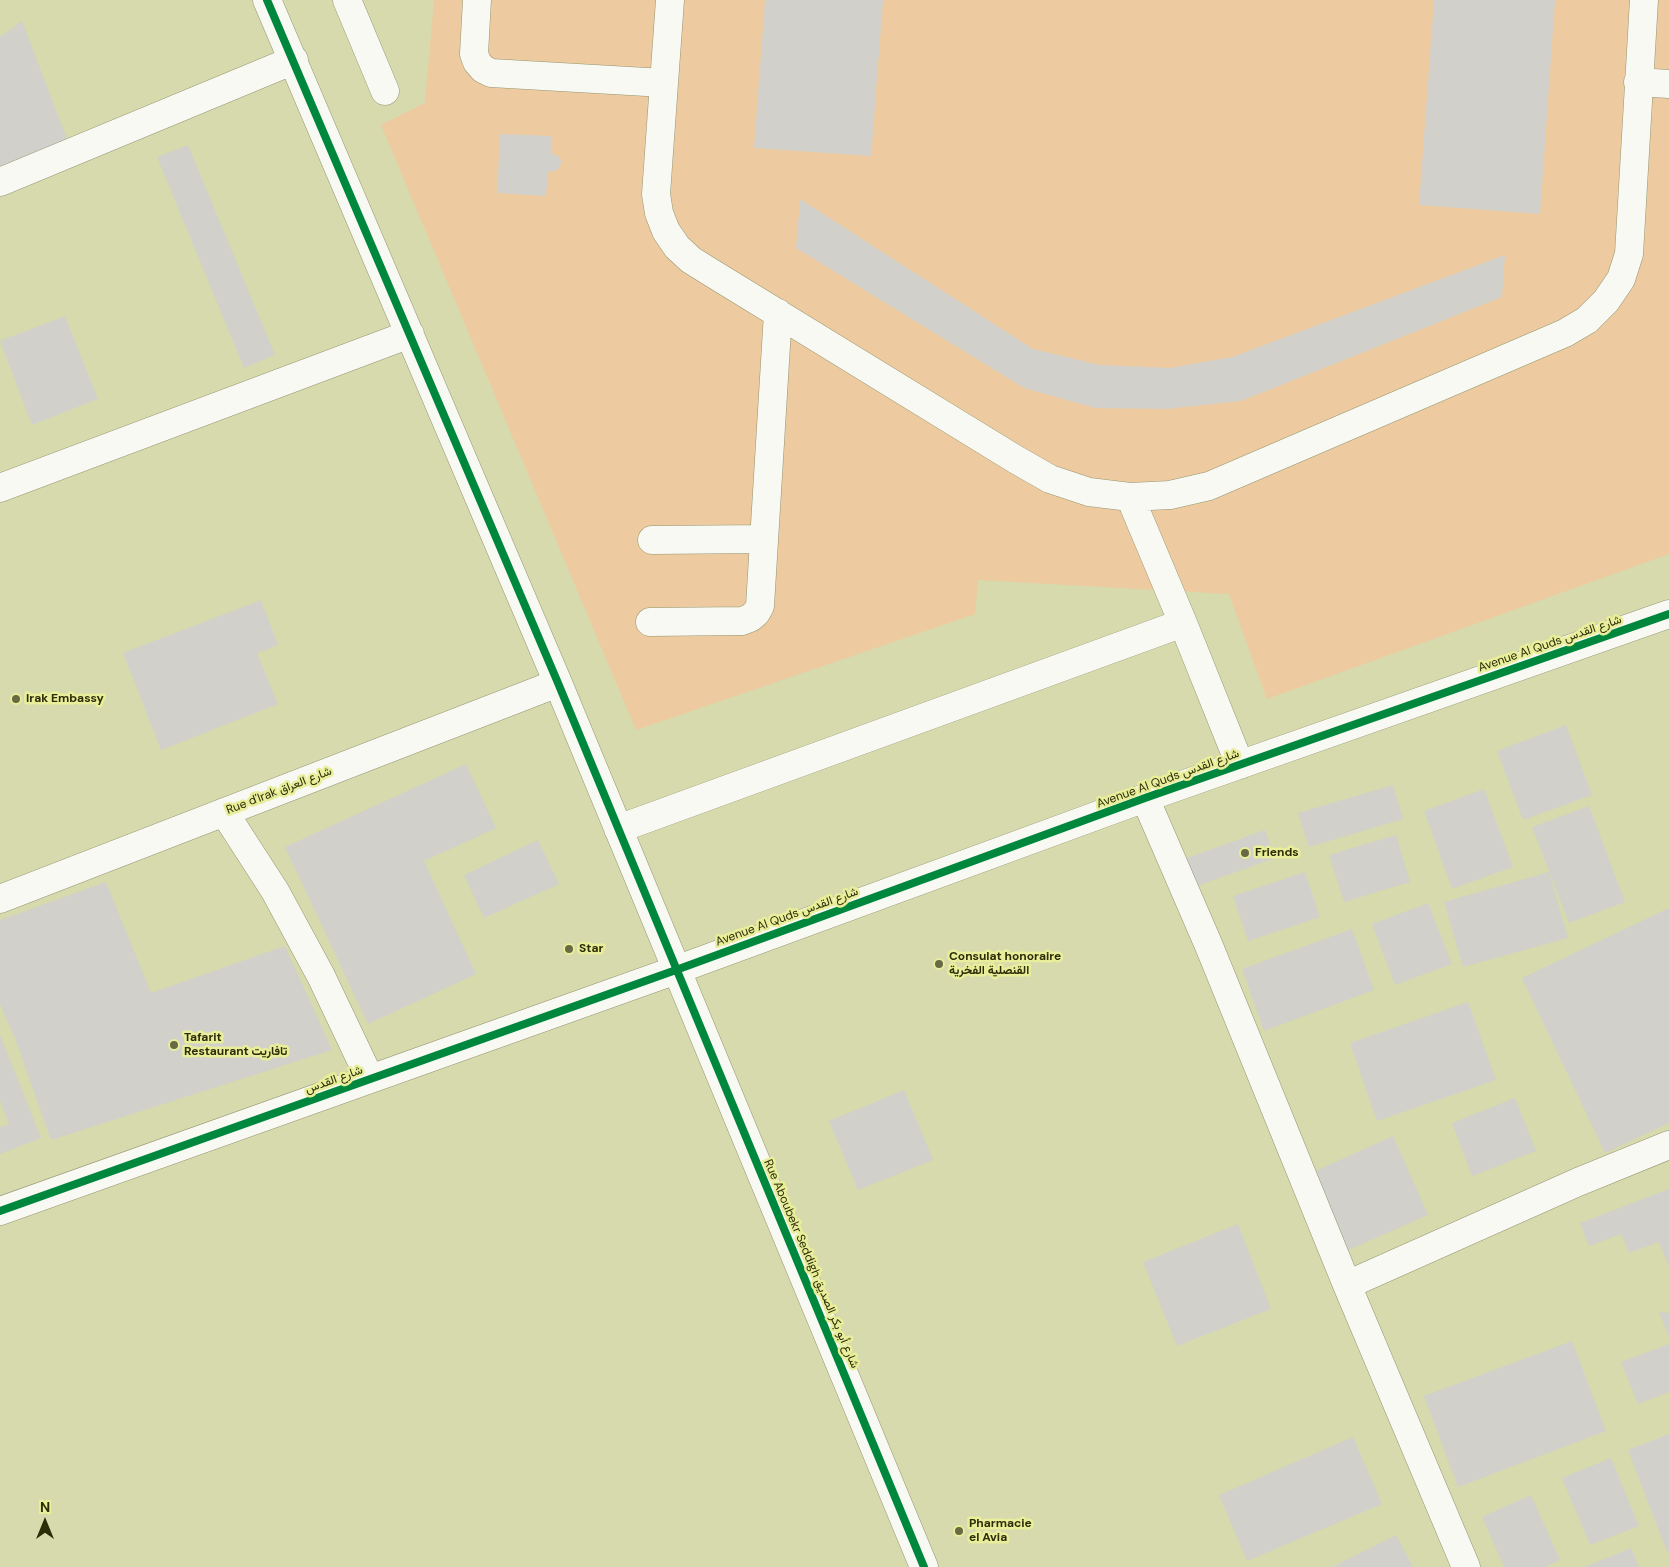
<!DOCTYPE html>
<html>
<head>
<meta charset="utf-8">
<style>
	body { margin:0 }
	#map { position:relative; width:1669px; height:1567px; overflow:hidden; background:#d7daad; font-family:"DM Sans",sans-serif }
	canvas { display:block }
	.north { position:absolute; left:20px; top:1497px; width:50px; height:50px; -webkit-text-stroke:4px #e8ee99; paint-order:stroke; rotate:0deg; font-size:14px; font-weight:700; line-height:20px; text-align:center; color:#2b2d09 }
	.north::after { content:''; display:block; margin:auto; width:18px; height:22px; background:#2b2d09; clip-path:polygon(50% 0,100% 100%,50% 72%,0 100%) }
</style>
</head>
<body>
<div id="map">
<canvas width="1669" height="1567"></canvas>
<div class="north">N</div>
</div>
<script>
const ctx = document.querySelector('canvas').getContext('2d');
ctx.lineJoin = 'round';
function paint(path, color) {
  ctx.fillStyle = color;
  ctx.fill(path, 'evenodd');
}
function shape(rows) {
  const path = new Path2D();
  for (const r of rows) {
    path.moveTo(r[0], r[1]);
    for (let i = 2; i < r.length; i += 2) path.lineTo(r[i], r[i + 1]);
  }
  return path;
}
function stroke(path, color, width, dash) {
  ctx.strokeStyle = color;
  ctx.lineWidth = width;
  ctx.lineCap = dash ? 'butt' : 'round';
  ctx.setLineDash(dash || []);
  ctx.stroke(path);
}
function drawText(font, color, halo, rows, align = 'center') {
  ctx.font = font + ' "DM Sans",Vazirmatn,sans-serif';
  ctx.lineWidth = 5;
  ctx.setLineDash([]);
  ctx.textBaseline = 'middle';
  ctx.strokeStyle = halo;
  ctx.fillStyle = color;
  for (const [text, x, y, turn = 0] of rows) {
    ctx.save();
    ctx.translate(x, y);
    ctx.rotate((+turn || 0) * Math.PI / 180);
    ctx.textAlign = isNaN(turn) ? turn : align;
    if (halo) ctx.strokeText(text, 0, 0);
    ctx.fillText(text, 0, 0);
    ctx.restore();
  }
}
paint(shape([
	[434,0,1669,0,1669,554,1267,699,1229,594,978,580,975,614,636,730,381,125,425,103]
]), '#edca9f');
paint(shape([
	[765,0,883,0,871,156,754,148],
	[1434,0,1555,0,1540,214,1419,205],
	[22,21,70,147,0,174,0,37],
	[500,134,552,136,551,153,558,156,562,161,558,170,548,172,546,196,497,193],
	[188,145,275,355,244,368,157,157],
	[800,199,1033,349,1100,365,1170,368,1232,357,1505,255,1502,297,1241,401,1166,409,1095,408,1024,388,796,248],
	[65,316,98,399,32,425,0,341],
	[261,600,278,645,257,653,278,704,161,750,123,653],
	[1566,725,1592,795,1523,820,1497,751],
	[466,764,496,828,424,861,476,974,368,1024,285,847],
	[1393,785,1403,819,1309,847,1298,813],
	[1484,789,1513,867,1452,889,1424,811],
	[1589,806,1625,902,1569,923,1532,827],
	[1265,830,1275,858,1194,887,1184,859],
	[1396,835,1410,882,1344,902,1329,855],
	[538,840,559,884,484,918,464,875],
	[1305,872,1320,917,1248,941,1233,896],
	[1549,872,1568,938,1463,967,1444,902],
	[106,882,151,993,285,946,332,1050,51,1140,16,1041,0,1004,0,920],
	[1428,903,1452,964,1395,985,1372,924],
	[1669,908,1669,1123,1605,1153,1522,978],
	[1352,929,1374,990,1264,1031,1242,969],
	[1468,1002,1496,1080,1377,1121,1350,1043],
	[0,1035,41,1138,0,1154,0,1127,9,1124,0,1100],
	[904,1090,933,1160,858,1190,829,1121],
	[1515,1098,1536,1151,1472,1176,1452,1123],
	[1393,1136,1428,1215,1344,1252,1309,1174],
	[1669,1189,1669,1267,1659,1242,1629,1253,1621,1234,1589,1246,1580,1223],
	[1238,1224,1271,1309,1177,1346,1143,1262],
	[1659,1312,1669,1313,1669,1337],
	[1572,1341,1606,1431,1458,1487,1424,1396],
	[1669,1344,1669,1392,1638,1404,1621,1362],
	[1669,1434,1669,1551,1667,1552,1628,1450],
	[1353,1437,1382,1504,1247,1561,1219,1495],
	[1611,1458,1639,1526,1590,1545,1562,1478],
	[1531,1495,1560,1560,1545,1567,1504,1567,1482,1517],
	[1396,1535,1413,1567,1332,1567],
	[1631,1548,1639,1567,1585,1567]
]), '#d1d0ca');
const minor = shape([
	[267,0,558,683,924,1567],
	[347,0,385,91],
	[477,0,474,54,477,62,483,69,491,73,664,83],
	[670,0,656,194,659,213,666,231,677,247,691,260,707,270,1015,459,1050,479,1089,492,1130,497,1170,495,1209,486,1565,333,1587,320,1606,301,1621,279,1629,254,1644,0],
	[1638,82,1669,84],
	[0,182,294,60],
	[0,488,410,334],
	[1130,497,1183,623,1240,765],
	[652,540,764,539],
	[650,622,742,621,750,618,756,613,760,606,778,313],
	[1145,798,1209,946,1347,1285,1466,1567],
	[224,812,275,891,321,976,370,1079],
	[618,829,1183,623],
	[0,899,558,683],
	[0,1211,676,970,1145,798,1669,614],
	[1347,1285,1578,1182,1669,1145]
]);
stroke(minor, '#949672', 29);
stroke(minor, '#f9f9f3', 28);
stroke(shape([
	[267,0,558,683,924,1567],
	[0,1211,676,970,1145,798,1669,614]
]), '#00873e', 8);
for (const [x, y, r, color] of [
	[16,699,5,"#676a42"],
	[1245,853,5,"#676a42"],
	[569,949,5,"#676a42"],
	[939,964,5,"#676a42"],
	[174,1045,5,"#676a42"],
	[959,1531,5,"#676a42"]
]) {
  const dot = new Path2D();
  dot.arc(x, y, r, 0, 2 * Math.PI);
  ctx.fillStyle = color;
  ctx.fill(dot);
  stroke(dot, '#e8ee99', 2);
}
drawText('12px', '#2b2d09', '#e8ee99', [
	["Avenue Al Quds شارع القدس",1550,644,-19],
	["Avenue Al Quds شارع القدس",1168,779,-20],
	["Rue d'Irak شارع العراق",279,791,-21],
	["Avenue Al Quds شارع القدس",787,917,-20],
	["شارع القدس",334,1080,-20],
	["Rue Aboubekr Seddigh شارع أبو بكر الصديق",811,1264,67]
]);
drawText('bold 12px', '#2b2d09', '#e8ee99', [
	["Irak Embassy",26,699],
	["Friends",1255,853],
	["Star",579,949],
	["Consulat honoraire",949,957],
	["القنصلية الفخرية",949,971],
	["Tafarit",184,1038],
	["Restaurant تافاريت",184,1052],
	["Pharmacie",969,1524],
	["el Avia",969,1538]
], 'left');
</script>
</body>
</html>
